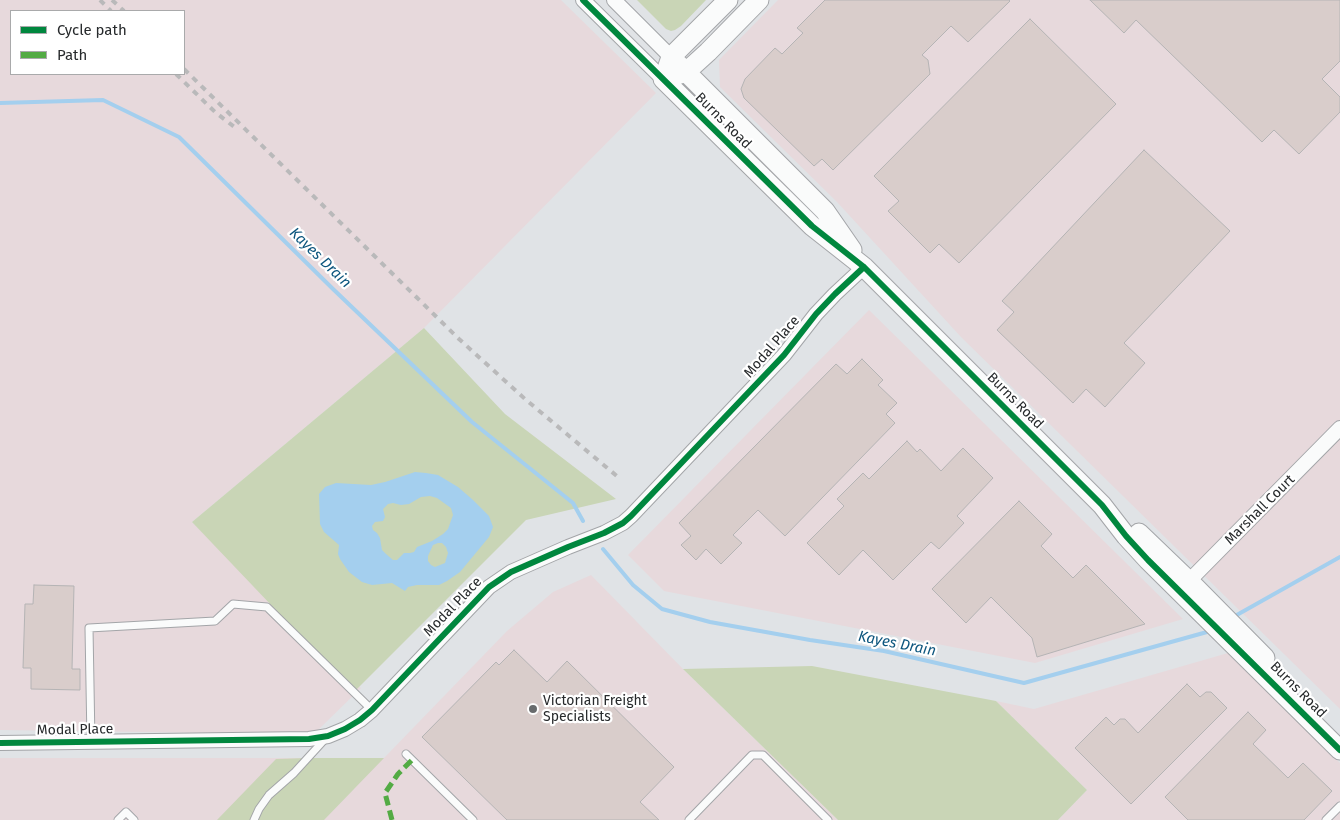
<!DOCTYPE html>
<html>
<head>
<meta charset="utf-8">
<style>
	body { margin:0 }
	#map { position:relative; width:1340px; height:820px; overflow:hidden; background:#e0e3e6; font-family:"Fira Sans",sans-serif }
	canvas { display:block }
	.legend { position:absolute; left:10px; top:10px; width:175px; height:65px; box-sizing:border-box; background:#fff; border:1px solid #a9aaab; margin:0; padding:6px 9px; list-style:none; font-size:15px; color:#272a2c }
	.legend li { display:flex; align-items:center; gap:10px; height:25px }
	.legend b { width:25px; border:1px solid #a9aaab }
</style>
</head>
<body>
<div id="map">
<canvas width="1340" height="820"></canvas>
<ul class="legend">
<li><b style="height:6px;background:#00873e"></b>Cycle path</li>
<li><b style="height:6px;background:#53ab44"></b>Path</li>
</ul>
</div>
<script>
const ctx = document.querySelector('canvas').getContext('2d');
ctx.lineJoin = 'round';
function paint(path, color) {
  ctx.fillStyle = color;
  ctx.fill(path, 'evenodd');
}
function shape(rows) {
  const path = new Path2D();
  for (const r of rows) {
    path.moveTo(r[0], r[1]);
    for (let i = 2; i < r.length; i += 2) path.lineTo(r[i], r[i + 1]);
  }
  return path;
}
function stroke(path, color, width, dash) {
  ctx.strokeStyle = color;
  ctx.lineWidth = width;
  ctx.lineCap = dash ? 'butt' : 'round';
  ctx.setLineDash(dash || []);
  ctx.stroke(path);
}
function drawText(font, color, halo, rows, align = 'center') {
  ctx.font = font + ' "Fira Sans",sans-serif';
  ctx.lineWidth = 4.5;
  ctx.setLineDash([]);
  ctx.textBaseline = 'middle';
  ctx.strokeStyle = halo;
  ctx.fillStyle = color;
  for (const [text, x, y, turn = 0] of rows) {
    ctx.save();
    ctx.translate(x, y);
    ctx.rotate((+turn || 0) * Math.PI / 180);
    ctx.textAlign = isNaN(turn) ? turn : align;
    if (halo) ctx.strokeText(text, 0, 0);
    ctx.fillText(text, 0, 0);
    ctx.restore();
  }
}
paint(shape([
	[0,0,561,0,656,93,424,328,192,522,361,688,316,732,285,734,0,730],
	[11,11,184,11,184,74,11,74],
	[778,0,1340,0,1340,709,961,337,837,202,720,87,719,60],
	[869,310,1183,619,1035,663,664,591,628,555],
	[591,575,683,669,838,820,0,820,0,758,384,758,507,631,553,592],
	[1228,653,1340,763,1340,820,1058,820,1087,790,996,701,1034,709]
]), '#e7d9dc');
paint(shape([
	[637,0,706,0,681,26,675,30,671,31,666,29],
	[424,328,505,414,616,499,526,520,354,692,192,522],
	[812,666,996,701,1087,790,1058,820,838,820,683,669],
	[307,758,384,758,324,820,217,820,276,759]
]), '#c9d5b6');
paint(shape([
	[415,472,426,473,438,475,458,487,473,500,489,516,493,527,489,537,460,572,447,581,439,585,417,585,408,587,405,591,392,583,372,585,362,582,349,572,340,559,338,554,339,545,324,532,320,524,319,494,325,487,336,483,371,485,385,482],
	[430,496,437,498,451,508,453,515,448,529,443,534,432,541,417,547,414,552,410,553,404,553,397,560,393,560,386,554,382,550,380,538,377,533,373,530,372,526,375,522,383,521,385,517,383,509,388,504,393,503,401,505,409,504,421,497],
	[438,543,442,543,446,547,448,553,445,563,435,567,431,565,428,561,428,556,433,545]
]), '#a4cfee');
stroke(shape([
	[0,103,103,100,179,137,333,289,472,422,573,503,583,521],
	[603,549,633,585,662,609,710,622,810,640,884,651,1024,683,1207,632],
	[1235,616,1340,557]
]), '#a4cfee', 4);
const building = shape([
	[825,0,1009,0,1010,1,968,42,951,26,922,55,928,60,930,74,833,170,822,159,814,166,744,98,741,89,745,79,775,48,782,54,803,33,797,28,825,0],
	[1090,0,1340,0,1340,61,1322,79,1340,97,1340,112,1299,154,1274,130,1262,142,1136,20,1124,33,1090,0],
	[1030,19,1116,104,959,263,939,244,930,253,888,211,899,201,874,176,1030,19],
	[1144,150,1230,231,1124,343,1145,363,1105,407,1086,389,1073,403,997,330,1014,312,1002,301,1144,150],
	[862,359,883,380,878,385,897,403,886,414,895,423,785,536,758,510,733,535,742,543,721,564,706,549,696,560,681,545,691,536,679,523,836,364,847,374,862,359],
	[907,441,917,452,920,449,941,471,963,448,993,478,957,516,964,523,939,549,931,542,893,580,863,550,839,575,807,543,844,506,837,499,863,473,869,479,907,441],
	[1019,501,1052,534,1041,546,1073,578,1086,565,1145,624,1037,657,1032,638,991,597,966,623,932,589,1019,501],
	[34,585,74,586,72,669,80,669,80,690,31,689,31,668,23,668,25,604,33,604,34,585],
	[514,650,547,682,567,661,674,767,640,802,659,820,507,820,422,737,496,662,499,665,514,650],
	[1187,684,1200,697,1206,692,1211,692,1227,708,1131,804,1075,748,1106,717,1114,725,1120,719,1125,719,1138,733,1187,684],
	[1248,712,1266,730,1253,744,1288,778,1303,763,1332,791,1304,820,1188,820,1165,797,1248,712]
]);
paint(building, '#d9cdcb');
stroke(building, '#b5b4b5', 1);
const lane = shape([
	[91,742,89,628,215,621,233,604,267,607,372,710],
	[406,754,473,820],
	[118,820,126,812,134,820],
	[254,820,259,809,269,795,294,773,326,738],
	[689,820,752,755,763,755,828,820],
	[1326,820,1340,806]
]);
const street = shape([
	[583,0,663,79],
	[614,0,671,57],
	[1183,587,1340,428],
	[0,743,309,739,328,736,345,729,360,720,372,710,489,587,511,572,568,547,604,533,623,523,631,516,784,355,816,314,835,294,864,267]
]);
const secondary = shape([
	[671,57,825,211,852,250],
	[667,69,671,57,728,0],
	[674,76,686,72,708,52,759,0],
	[663,79,812,226,864,267,1102,505,1126,536,1148,560,1340,750],
	[1139,533,1189,581,1265,658]
]);
stroke(lane, '#a3a5a8', 9);
stroke(street, '#a3a5a8', 16);
stroke(secondary, '#a3a5a8', 21);
stroke(lane, '#fafbfb', 7);
stroke(street, '#fafbfb', 14);
stroke(secondary, '#fafbfb', 19);
stroke(shape([
	[100,0,111,11],
	[112,0,124,11],
	[184,69,459,339,525,399,618,477],
	[176,74,215,112,237,129]
]), '#b9b9ba', 4, [6, 6]);
stroke(shape([
	[392,820,385,793,398,774,412,760]
]), '#53ab44', 5, [10, 5]);
stroke(shape([
	[583,0,812,226,864,267,1102,505,1126,536,1148,560,1340,750],
	[0,743,309,739,328,736,345,729,360,720,372,710,489,587,511,572,568,547,604,533,623,523,631,516,784,355,816,314,835,294,864,267]
]), '#00873e', 6);
for (const [x, y, r, color] of [
	[533,709,5,"#686b6d"]
]) {
  const dot = new Path2D();
  dot.arc(x, y, r, 0, 2 * Math.PI);
  ctx.fillStyle = color;
  ctx.fill(dot);
  stroke(dot, '#fff', 2);
}
drawText('14px', '#272a2c', '#fff', [
	["Burns Road",723,121,45],
	["Modal Place",772,347,-49],
	["Burns Road",1015,401,45],
	["Marshall Court",1260,510,-45],
	["Modal Place",453,607,-46],
	["Burns Road",1298,690,45],
	["Modal Place",75,730,-1]
]);
drawText('14px', '#272a2c', '#fff', [
	["Victorian Freight",543,701],
	["Specialists",543,717]
], 'left');
drawText('italic 15px', '#0d567e', '#fff', [
	["Kayes Drain",320,258,44],
	["Kayes Drain",897,644,11]
]);
</script>
</body>
</html>
